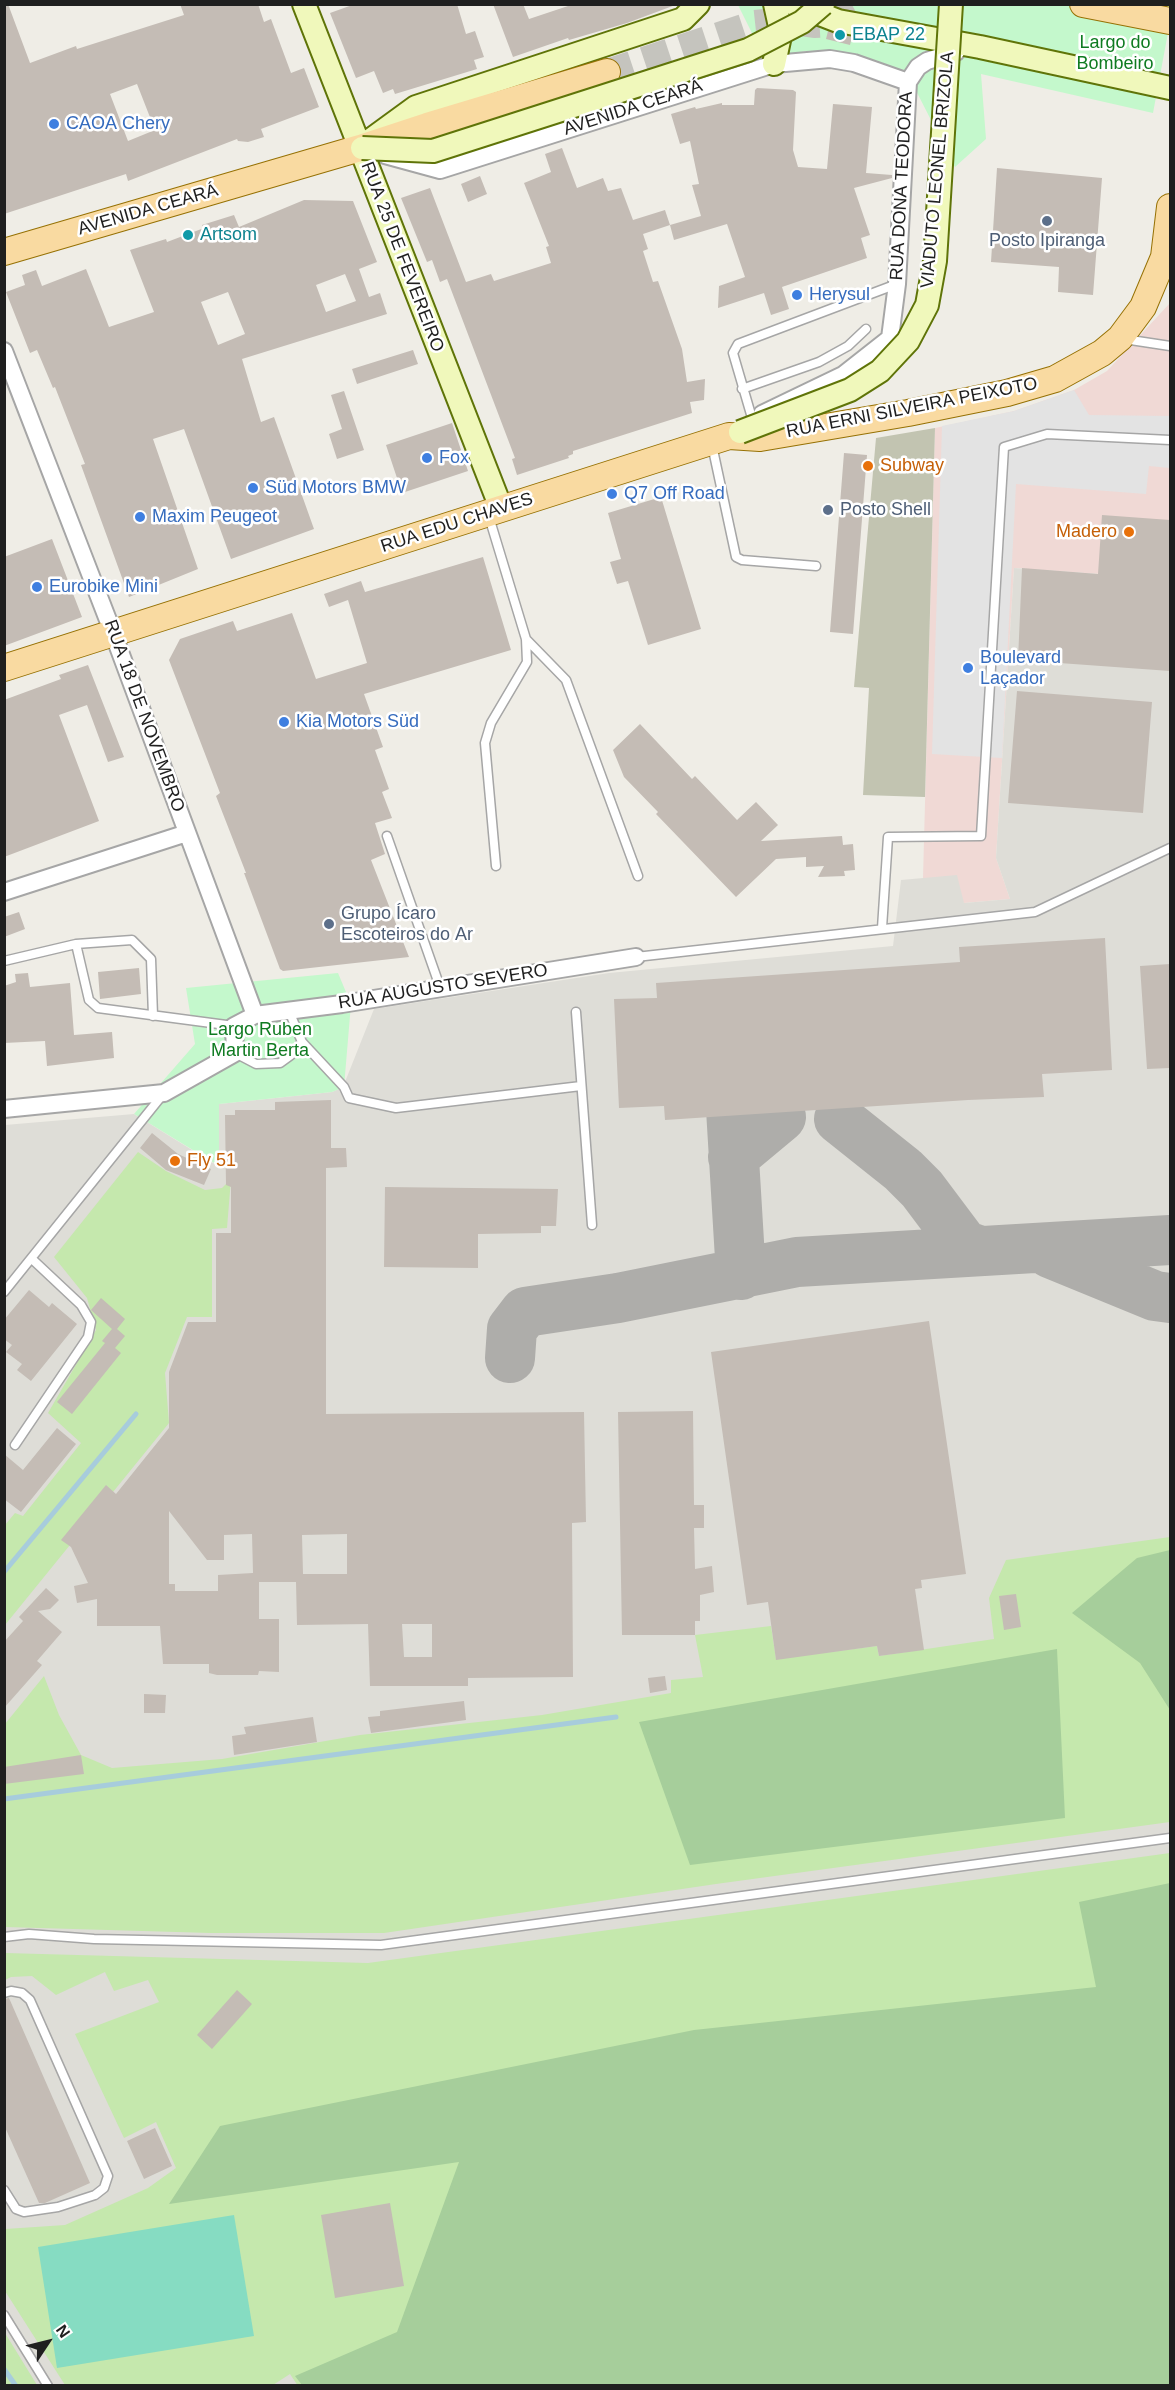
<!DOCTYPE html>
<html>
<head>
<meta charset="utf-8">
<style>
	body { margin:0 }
	#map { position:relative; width:1175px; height:2390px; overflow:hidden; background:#efede6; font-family:Helvetica,sans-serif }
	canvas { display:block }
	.frame { position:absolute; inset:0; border:6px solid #1f1f1f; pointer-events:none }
	.north { position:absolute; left:18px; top:2312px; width:60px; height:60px; -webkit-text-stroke:4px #fff; paint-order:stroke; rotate:55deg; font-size:16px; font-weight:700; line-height:24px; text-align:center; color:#1f1f1f }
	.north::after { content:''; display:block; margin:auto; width:21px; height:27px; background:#1f1f1f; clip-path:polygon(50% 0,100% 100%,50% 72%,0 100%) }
</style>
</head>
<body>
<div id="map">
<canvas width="1175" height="2390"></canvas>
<div class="frame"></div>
<div class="north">N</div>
</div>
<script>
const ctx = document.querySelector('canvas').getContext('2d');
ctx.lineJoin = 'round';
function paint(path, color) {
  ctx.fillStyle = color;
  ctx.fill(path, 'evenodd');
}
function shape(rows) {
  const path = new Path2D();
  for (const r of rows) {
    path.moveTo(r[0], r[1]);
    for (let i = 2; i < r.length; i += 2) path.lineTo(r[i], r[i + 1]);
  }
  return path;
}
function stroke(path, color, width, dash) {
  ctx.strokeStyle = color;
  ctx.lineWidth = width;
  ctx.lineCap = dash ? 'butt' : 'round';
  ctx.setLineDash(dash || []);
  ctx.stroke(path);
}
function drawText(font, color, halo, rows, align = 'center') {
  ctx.font = font + ' Helvetica,sans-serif';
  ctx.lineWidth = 5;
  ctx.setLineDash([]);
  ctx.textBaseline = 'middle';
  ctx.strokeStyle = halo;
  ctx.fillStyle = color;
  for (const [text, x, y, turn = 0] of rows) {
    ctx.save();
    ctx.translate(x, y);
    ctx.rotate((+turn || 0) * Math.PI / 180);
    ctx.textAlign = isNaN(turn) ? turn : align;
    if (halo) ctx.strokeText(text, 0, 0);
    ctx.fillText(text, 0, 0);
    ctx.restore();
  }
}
paint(shape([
	[1170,303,1170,579,1014,568,996,858,1010,899,964,903,923,878,935,428,1014,411,1074,390,1107,371]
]), '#f0d9d5');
paint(shape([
	[1014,568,1170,579,1170,2385,5,2386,5,1125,134,1114,218,1166,219,1104,332,1092,343,1087,374,1009,609,973,893,946,901,880,957,875,964,903,1010,899,996,858]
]), '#deddd7');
paint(shape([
	[935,428,925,797,863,795,869,688,854,687,876,438]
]), '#c2c4b1');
paint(shape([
	[138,1152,166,1171,205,1190,222,1188,231,1179,227,1228,212,1229,212,1317,187,1317,165,1373,169,1423,5,1625,5,1525,15,1513,23,1516,81,1443,48,1413,96,1330,87,1298,54,1257],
	[1170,1537,1170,1822,716,1884,384,1933,211,1933,5,1927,5,1724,44,1676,59,1715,81,1755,112,1768,222,1759,360,1735,542,1715,671,1693,671,1680,703,1677,695,1635,771,1626,776,1659,877,1646,879,1656,994,1639,989,1598,1006,1560],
	[1170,1853,1170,2385,298,2386,290,2374,273,2385,65,2385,5,2291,5,2229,65,2225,148,2188,176,2168,156,2122,124,2138,75,2034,159,2002,148,1980,114,1991,105,1972,56,1995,32,1976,11,1977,5,1980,5,1953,368,1963],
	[4,2333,5,2333,37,2385,5,2385]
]), '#c5e8ad');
paint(shape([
	[1170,1550,1170,1710,1140,1663,1072,1613,1137,1558],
	[1057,1649,1065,1818,690,1865,639,1722],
	[1170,1883,1170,2385,302,2385,295,2376,397,2332,459,2162,169,2204,220,2126,694,2030,1096,1987,1079,1902]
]), '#a6ce9b');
paint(shape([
	[1170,4,1170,22,1153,113,981,74,986,139,955,167,908,75,857,54,806,51,765,59,738,5],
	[338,973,351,1004,344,1087,332,1092,219,1104,219,1166,134,1114,195,1044,186,988]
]), '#c4f8cc');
paint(shape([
	[234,2215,254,2336,57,2368,38,2247]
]), '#86dcc2');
paint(shape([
	[1074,390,1089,415,1170,416,1170,468,1149,466,1146,494,1016,484,1002,758,932,754,942,426,1014,411]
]), '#e3e3e3');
stroke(shape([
	[4,1572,136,1414],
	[4,1799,616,1717],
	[4,2369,16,2386]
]), '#a7ccdc', 5);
stroke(shape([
	[731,1109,741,1275],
	[839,1119,903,1170,922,1189,964,1245,980,1251],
	[733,1157,781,1117],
	[1050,1253,1155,1296,1170,1298],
	[510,1358,512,1329,525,1312,618,1298,797,1262,1170,1240]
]), '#aeadaa', 50);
paint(shape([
	[4,4,8,4,30,63,76,46,77,49,184,15,180,4,258,4,264,22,271,19,291,73,304,68,319,107,261,129,264,137,248,142,238,141,237,139,128,181,126,174,4,214],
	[137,84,155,130,128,141,110,94],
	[355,4,457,4,466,34,475,31,484,57,474,60,477,69,395,94,393,89,383,93,374,71,356,78,330,13],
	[493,4,523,4,529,19,574,4,678,4,627,23,569,40,568,38,513,57],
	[828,31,852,37,850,45,826,39],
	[757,88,793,90,796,92,793,150,798,167,827,169,833,104,872,107,866,173,892,175,892,178,854,188,870,235,861,238,867,258,782,287,789,309,771,315,764,293,718,308,719,286,745,277,727,224,674,240,670,225,701,216,692,185,699,184,690,141,680,144,671,114,695,107,696,109,722,103,722,105,754,105,755,90],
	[562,148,577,188,603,178,608,191,621,188,633,220,665,210,670,225,643,234,648,249,643,251,653,282,658,281,682,349,687,382,705,379,704,400,690,402,692,413,573,451,573,454,568,456,569,458,517,475,512,459,515,458,447,279,440,282,432,260,427,262,401,198,430,188,466,282,491,274,494,281,551,263,546,247,549,246,524,183,551,172,545,154],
	[997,168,1102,178,1093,295,1058,292,1059,267,991,262],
	[480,176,487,194,468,202,461,184],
	[304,200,353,201,377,262,359,269,369,297,380,293,387,314,242,359,261,422,274,417,314,529,231,559,184,429,153,439,198,569,129,597,81,465,85,464,55,387,53,388,37,350,30,353,6,292,25,285,22,275,36,270,42,286,86,269,109,327,154,312,130,250,166,239,167,242,204,228,202,225,234,215,239,227],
	[345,274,356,301,326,312,316,285],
	[228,292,245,334,218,345,201,302],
	[413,350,418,364,357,384,352,369],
	[344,391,364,450,337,459,329,434,342,429,331,395],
	[452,423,468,471,402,493,386,445],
	[844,453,867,455,853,634,830,632],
	[661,497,701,629,648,645,628,581,617,584,610,562,621,559,608,513],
	[1102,515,1170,520,1170,671,1018,660,1022,568,1098,574],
	[52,539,82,617,4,646,4,557],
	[483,557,511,650,364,694,383,747,375,750,389,789,382,792,392,818,375,823,385,854,371,860,409,957,283,971,280,969,244,873,246,873,216,796,220,793,169,660,180,639,233,621,237,631,292,613,316,679,367,663,348,600,329,607,324,594,361,581,365,592],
	[88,665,124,757,108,762,87,705,59,715,99,821,4,857,4,700,61,679,59,675],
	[1017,691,1152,702,1143,813,1008,803],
	[640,724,692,779,695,776,737,820,756,802,778,825,761,841,842,836,843,845,853,844,855,870,844,871,845,876,818,877,824,866,806,867,806,857,776,859,736,897,656,814,658,812,624,777,613,750],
	[19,912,25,929,4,937,4,917],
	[1105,938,1112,1070,1042,1074,1044,1097,968,1100,665,1120,664,1106,619,1108,614,999,657,998,656,983,960,962,959,947],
	[1170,964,1170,1068,1147,1069,1140,966],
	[139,968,141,994,100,999,98,972],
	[28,973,30,987,70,983,74,1035,112,1032,114,1058,47,1066,45,1041,4,1043,4,986,16,982,15,974],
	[331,1100,331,1148,346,1148,347,1167,326,1168,326,1414,584,1412,586,1522,572,1523,573,1677,468,1678,468,1686,370,1686,368,1624,297,1625,296,1582,259,1582,259,1619,279,1619,279,1672,259,1671,258,1675,217,1675,209,1673,209,1664,163,1664,160,1626,97,1626,97,1599,77,1603,74,1586,88,1583,71,1547,61,1540,106,1485,116,1494,169,1428,169,1372,188,1322,216,1322,216,1233,231,1233,231,1187,226,1185,225,1115,235,1115,235,1110,275,1110,275,1102],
	[169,1511,207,1560,224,1560,224,1535,252,1534,253,1573,218,1575,218,1591,175,1591,175,1584,169,1584],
	[347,1534,347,1574,303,1574,302,1535],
	[402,1624,432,1624,432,1657,404,1657],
	[152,1133,178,1154,211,1169,204,1185,166,1170,140,1148],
	[385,1187,558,1189,556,1226,541,1226,541,1233,478,1234,478,1268,384,1267],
	[29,1290,49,1307,52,1303,77,1324,31,1381,17,1370,22,1364,6,1352,12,1345,4,1339,4,1320],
	[101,1298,125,1319,117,1329,125,1336,115,1348,121,1353,72,1414,57,1402,105,1343,102,1341,112,1329,91,1310],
	[929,1321,966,1574,921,1580,922,1588,915,1589,924,1650,879,1656,877,1646,776,1660,768,1602,747,1605,711,1352],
	[693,1411,694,1505,704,1505,704,1528,694,1528,695,1569,712,1566,714,1592,700,1595,700,1621,695,1621,695,1635,622,1635,618,1412],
	[57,1428,76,1444,21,1512,4,1499,4,1454,23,1470],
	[46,1588,59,1600,50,1609,38,1611,62,1632,37,1661,42,1665,4,1708,4,1642,23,1621,19,1617],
	[1016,1594,1021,1627,1004,1630,999,1596],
	[665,1676,667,1690,650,1693,648,1678],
	[144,1694,166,1695,165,1713,144,1713],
	[464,1701,466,1720,371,1733,368,1717,380,1716,380,1711],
	[313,1717,317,1742,234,1755,232,1736,246,1734,244,1727],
	[81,1755,84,1774,4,1784,4,1767],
	[237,1990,252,2004,212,2049,197,2035],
	[9,1998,90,2183,45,2203,39,2203,4,2125,4,1999],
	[155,2128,172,2166,144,2179,127,2141],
	[390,2203,404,2286,335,2298,321,2215]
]), '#c4bcb5');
stroke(shape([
	[607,72,755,23,782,20,814,25,830,24,866,4]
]), '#c5c4be', 26, [26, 13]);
const lane = shape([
	[1124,339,1170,346],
	[742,389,819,362,848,346,866,329],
	[752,418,733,353,738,344,897,284],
	[712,445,736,557,742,560,816,566],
	[489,517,526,639,527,662,491,723,485,743,496,866],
	[526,639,566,680,638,876],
	[387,836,440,987],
	[882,928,888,837,981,836,1004,447,1047,434,1170,440],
	[76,944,132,940,151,959,153,1016],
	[636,957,1035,912,1170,848],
	[4,961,76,944,89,1000,98,1008,234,1026],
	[576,1012,592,1225],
	[302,1042,344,1087,349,1098,396,1108,581,1086],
	[235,1053,256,1064,280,1063,291,1055,302,1042,289,1011],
	[4,1292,164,1093],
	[15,1445,88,1337,91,1322,81,1305,32,1259],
	[4,1937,29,1934,94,1939,381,1945,1170,1838],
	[4,1993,11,1991,22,1993,30,2000,108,2176,104,2188,95,2195,58,2207,24,2212,16,2209,4,2190],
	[4,2315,48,2386]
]);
const street = shape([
	[385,155,440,170,774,64,830,59,854,63,908,82],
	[4,351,113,633,255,1015],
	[762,414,843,375,890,338,897,284,908,82,918,67,927,61,956,52],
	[4,892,187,833],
	[4,1109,164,1093,235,1053,234,1026,255,1015,342,1004,636,957]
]);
const secondary = shape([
	[304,4,501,508],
	[794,4,838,21,980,47,1170,88],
	[774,64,781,31,775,4],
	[368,142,416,107,683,19,698,4]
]);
const primary = shape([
	[1083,4,1170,21],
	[4,252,360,148,427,126,607,72],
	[4,668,729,436,760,438,908,413,1007,393,1055,379,1102,353,1120,338,1143,307,1164,257,1170,207]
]);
stroke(lane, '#a6a6a6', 11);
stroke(street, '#a6a6a6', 20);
stroke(secondary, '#5f7408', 26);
stroke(primary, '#967104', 28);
stroke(lane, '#fff', 8);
stroke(street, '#fff', 16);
stroke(secondary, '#f0f8bb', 22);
stroke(primary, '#f9daa1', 26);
const secondaryBridge = shape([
	[362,148,433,151,748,50,802,22,823,4],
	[740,432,850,390,880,371,908,341,927,305,935,261,951,4]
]);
stroke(secondaryBridge, '#5f7408', 26, []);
stroke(secondaryBridge, '#f0f8bb', 22);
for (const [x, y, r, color] of [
	[840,35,6,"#0f9aa8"],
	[54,124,6,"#3f7fe0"],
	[1047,221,6,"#5c6f8a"],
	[188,235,6,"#0f9aa8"],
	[797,295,6,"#3f7fe0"],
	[427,458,6,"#3f7fe0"],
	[868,466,6,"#e8710a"],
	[253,488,6,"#3f7fe0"],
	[612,494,6,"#3f7fe0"],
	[828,510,6,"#5c6f8a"],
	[140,517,6,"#3f7fe0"],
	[1129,532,6,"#e8710a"],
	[37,587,6,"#3f7fe0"],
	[968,668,6,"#3f7fe0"],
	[284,722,6,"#3f7fe0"],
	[329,924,6,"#5c6f8a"],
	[175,1161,6,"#e8710a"]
]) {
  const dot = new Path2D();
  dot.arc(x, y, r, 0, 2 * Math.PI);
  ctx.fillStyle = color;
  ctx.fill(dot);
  stroke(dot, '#fff', 2);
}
drawText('18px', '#0d838f', '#fff', [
	["EBAP 22",852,35],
	["Artsom",200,235]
], 'left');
drawText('18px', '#0f7b21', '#fff', [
	["Largo do",1115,43],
	["Bombeiro",1115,64],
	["Largo Ruben",260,1030],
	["Martin Berta",260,1051]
]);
drawText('18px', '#1f1f1f', '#fff', [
	["AVENIDA CEARÁ",633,108,-18],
	["VIADUTO LEONEL BRIZOLA",938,170,-85],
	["RUA DONA TEODORA",902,186,-87],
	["AVENIDA CEARÁ",148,210,-16],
	["RUA 25 DE FEVEREIRO",402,257,69],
	["RUA ERNI SILVEIRA PEIXOTO",912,408,-11],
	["RUA EDU CHAVES",457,523,-18],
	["RUA 18 DE NOVEMBRO",144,716,70],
	["RUA AUGUSTO SEVERO",443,987,-9]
]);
drawText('18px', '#366cbe', '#fff', [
	["CAOA Chery",66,124],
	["Herysul",809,295],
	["Fox",439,458],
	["Süd Motors BMW",265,488],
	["Q7 Off Road",624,494],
	["Maxim Peugeot",152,517],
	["Eurobike Mini",49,587],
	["Boulevard",980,658],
	["Laçador",980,679],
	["Kia Motors Süd",296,722]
], 'left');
drawText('18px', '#4e5e75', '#fff', [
	["Posto Ipiranga",1047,241,"center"],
	["Posto Shell",840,510],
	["Grupo Ícaro",341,914],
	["Escoteiros do Ar",341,935]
], 'left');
drawText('18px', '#c56008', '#fff', [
	["Subway",880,466],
	["Madero",1117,532,"right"],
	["Fly 51",187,1161]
], 'left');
</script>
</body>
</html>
